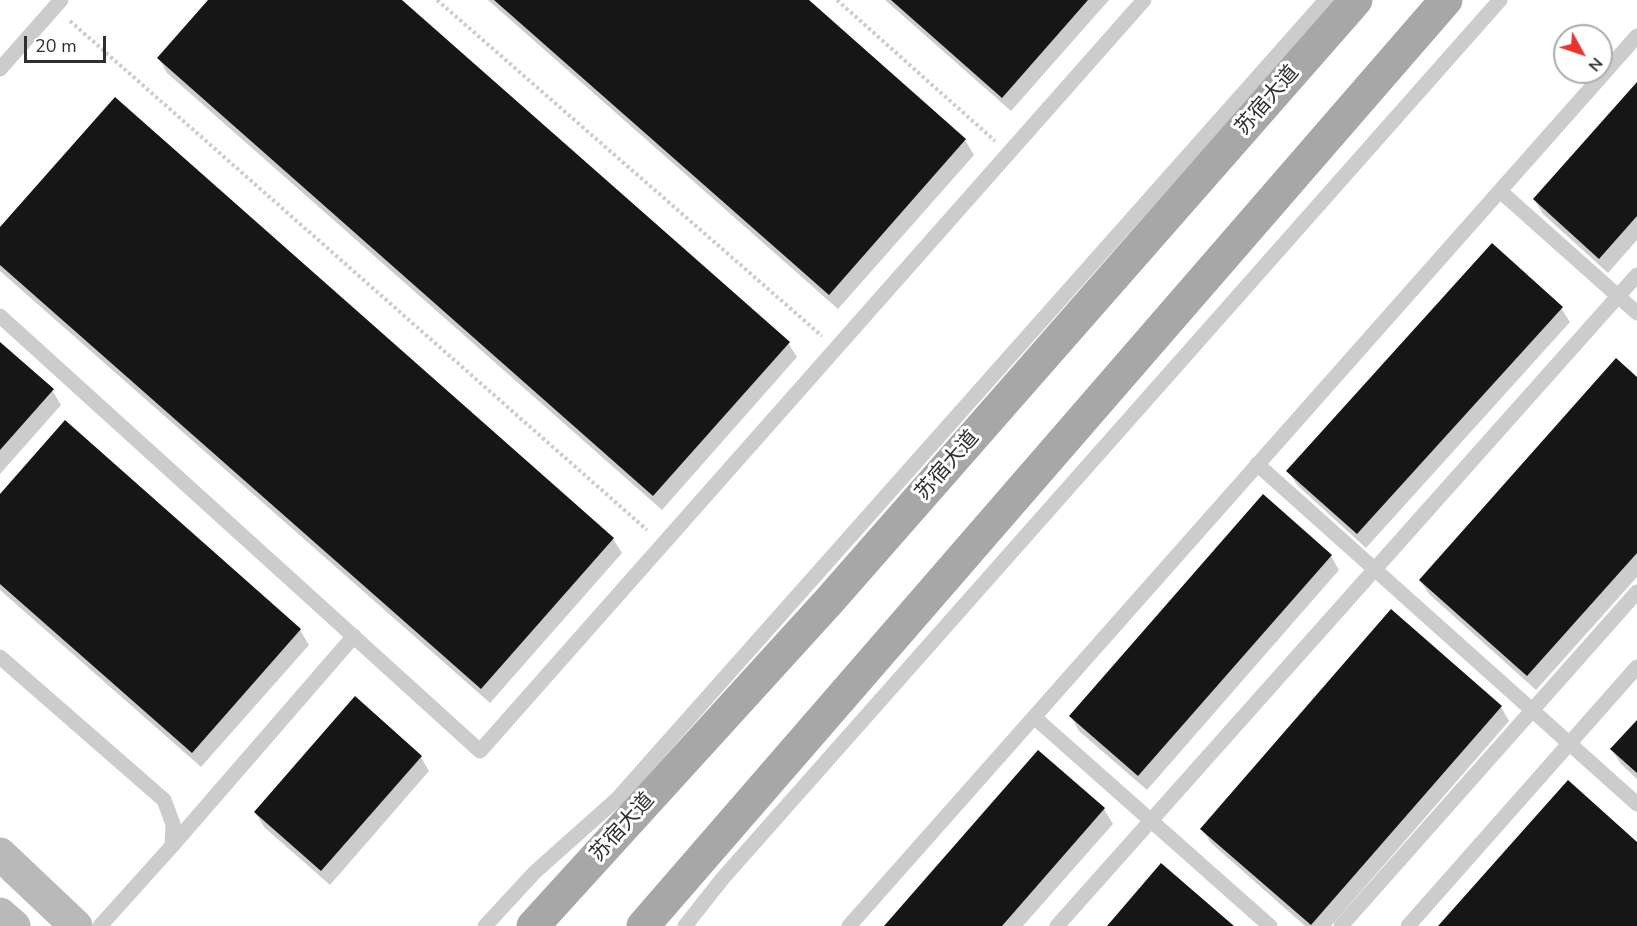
<!DOCTYPE html>
<html>
<head>
<meta charset="utf-8">
<style>
	body { margin:0 }
	#map { position:relative; width:1637px; height:926px; overflow:hidden; background:#fff; font-family:"Nunito Sans",sans-serif }
	canvas { display:block }
	.north { position:absolute; left:1553px; top:24px; width:60px; height:60px; box-sizing:border-box; background:#fff; border:2px solid #acacac; border-radius:50%; rotate:130deg; font-size:16px; font-weight:700; line-height:24px; text-align:center; color:#2f2f2f }
	.north::after { content:''; display:block; margin:auto; width:21px; height:27px; background:#e7362f; clip-path:polygon(50% 0,100% 100%,50% 72%,0 100%) }
	.scale { position:absolute; left:24px; top:36px; width:82px; height:27px; box-sizing:border-box; border:3px solid #2f2f2f; border-top:0; padding-left:8px; font-size:18px; line-height:21px; white-space:nowrap; color:#2f2f2f; -webkit-text-stroke:4px #fff; paint-order:stroke }
</style>
</head>
<body>
<div id="map">
<canvas width="1637" height="926"></canvas>
<div class="north">N</div>
<div class="scale">20 m</div>
</div>
<script>
const ctx = document.querySelector('canvas').getContext('2d');
ctx.lineJoin = 'round';
function paint(path, color) {
  ctx.fillStyle = color;
  ctx.fill(path, 'evenodd');
}
function shape(rows) {
  const path = new Path2D();
  for (const r of rows) {
    path.moveTo(r[0], r[1]);
    for (let i = 2; i < r.length; i += 2) path.lineTo(r[i], r[i + 1]);
  }
  return path;
}
function stroke(path, color, width, dash) {
  ctx.strokeStyle = color;
  ctx.lineWidth = width;
  ctx.lineCap = dash ? 'butt' : 'round';
  ctx.setLineDash(dash || []);
  ctx.stroke(path);
}
function drawText(font, color, halo, rows, align = 'center') {
  ctx.font = font + ' "Nunito Sans","Noto Sans SC",sans-serif';
  ctx.lineWidth = 6;
  ctx.setLineDash([]);
  ctx.textBaseline = 'middle';
  ctx.strokeStyle = halo;
  ctx.fillStyle = color;
  for (const [text, x, y, turn = 0] of rows) {
    ctx.save();
    ctx.translate(x, y);
    ctx.rotate((+turn || 0) * Math.PI / 180);
    ctx.textAlign = isNaN(turn) ? turn : align;
    if (halo) ctx.strokeText(text, 0, 0);
    ctx.fillText(text, 0, 0);
    ctx.restore();
  }
}
paint(shape([
	[210,0,400,0,788,343,797,357,662,510,167,73,159,58],
	[488,0,807,0,965,140,974,155,838,309],
	[885,0,1109,0,1011,111],
	[1637,84,1637,240,1608,273,1543,214,1534,199],
	[0,229,613,539,622,553,490,703,0,271],
	[1561,308,1570,322,1366,548,1297,485,1288,471],
	[0,344,52,390,61,405,0,474],
	[1637,379,1637,577,1536,690,1429,594,1420,580],
	[0,496,300,630,309,645,201,767,0,590],
	[1331,556,1339,570,1147,790,1079,731,1071,716],
	[1501,707,1509,721,1331,926,1305,926,1211,843,1202,829],
	[1637,722,1637,779,1621,764,1612,750],
	[1039,752,1104,809,1113,824,1023,926,886,926],
	[421,757,429,771,330,885,264,827,255,812]
]), '#0003');
paint(shape([
	[208,0,402,0,790,342,653,496,157,58],
	[494,0,809,0,966,139,829,295],
	[891,0,1088,0,1002,98],
	[1637,82,1637,216,1599,259,1533,199],
	[115,97,614,538,481,689,0,265,0,227],
	[1492,243,1563,307,1357,534,1286,471],
	[0,342,54,389,0,450],
	[1616,358,1637,377,1637,553,1527,676,1419,580],
	[65,420,301,629,192,753,0,584,0,494],
	[1263,494,1332,555,1138,776,1069,716],
	[1391,609,1502,706,1311,925,1200,829],
	[355,696,422,756,321,871,254,812],
	[1637,720,1637,773,1610,749],
	[1038,750,1105,808,1002,926,884,926],
	[1568,780,1637,842,1637,926,1438,926],
	[1161,863,1234,926,1107,926]
]), '#161616');
stroke(shape([
	[437,0,822,336],
	[837,0,995,141],
	[70,21,647,530]
]), '#ccc', 4, [3, 3]);
stroke(shape([
	[0,69,61,0],
	[1500,191,1637,313],
	[0,316,480,751,1144,0],
	[1257,464,1637,804],
	[0,657,164,800,173,824,172,846,100,926],
	[1034,717,1270,926],
	[172,846,354,636],
	[485,926,535,872,618,798,1326,0],
	[685,926,723,878,1500,0],
	[849,926,1637,36],
	[1057,926,1637,275],
	[1341,926,1637,592],
	[1408,926,1637,667]
]), '#ccc', 15);
stroke(shape([
	[0,854,76,926],
	[0,914,14,926]
]), '#b9b9b9', 33);
stroke(shape([
	[533,926,830,600,1356,0],
	[643,926,1446,0]
]), '#a7a7a7', 33);
drawText('21px', '#2f2f2f', '#fff', [
	["苏宿大道",1268,101,-49],
	["苏宿大道",948,466,-49],
	["苏宿大道",623,828,-48]
]);
</script>
</body>
</html>
